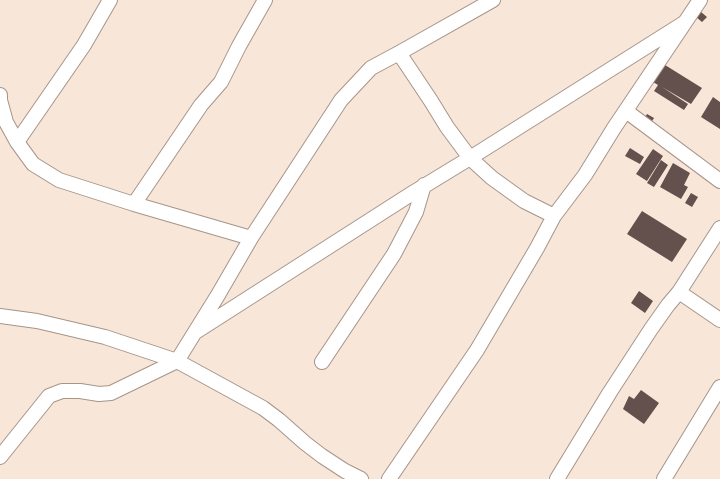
<!DOCTYPE html>
<html>
<head>
<meta charset="utf-8">
<style>
	body { margin:0 }
	canvas { display:block; background:#f8e6d8 }
</style>
</head>
<body>
<canvas width="720" height="479"></canvas>
<script>
const ctx = document.querySelector('canvas').getContext('2d');
ctx.lineJoin = 'round';
function paint(path, color) {
  ctx.fillStyle = color;
  ctx.fill(path, 'evenodd');
}
function shape(rows) {
  const path = new Path2D();
  for (const r of rows) {
    path.moveTo(r[0], r[1]);
    for (let i = 2; i < r.length; i += 2) path.lineTo(r[i], r[i + 1]);
  }
  return path;
}
function stroke(path, color, width, dash) {
  ctx.strokeStyle = color;
  ctx.lineWidth = width;
  ctx.lineCap = dash ? 'butt' : 'round';
  ctx.setLineDash(dash || []);
  ctx.stroke(path);
}
paint(shape([
	[701,12,707,17,702,22,696,17],
	[665,65,702,88,691,104,662,87,688,104,684,110,654,91,658,85,653,82],
	[713,97,720,102,720,129,701,117],
	[647,114,654,118,651,123,644,119],
	[630,148,644,157,640,164,625,156],
	[653,149,663,156,647,181,636,174],
	[661,160,668,165,654,187,647,183],
	[673,163,690,173,684,185,688,187,681,199,660,187],
	[691,193,698,197,692,207,685,203],
	[642,211,687,239,672,262,627,234],
	[639,291,653,301,645,313,631,303],
	[641,390,659,403,644,424,623,409,629,396,634,399]
]), '#64514e');
const minor = shape([
	[399,53,431,101,447,127,470,158,492,178,524,201,554,216],
	[0,95,0,100,6,122,17,142,33,164,59,180,134,204,251,238],
	[626,111,720,181],
	[17,142,84,45,110,0],
	[134,204,201,105,221,82,239,46,265,0],
	[679,292,720,228],
	[0,316,37,321,105,337,177,361,263,408,279,420,305,443,322,456,345,471,361,479],
	[197,331,411,194,470,158,684,23],
	[322,362,394,254,416,212,424,185],
	[0,457,49,396,62,391,80,391,99,394,111,393,177,361,218,295,251,238,341,100,371,68,399,53,493,0],
	[389,479,477,350,537,248,554,216,585,175,614,128,700,0],
	[557,479,610,392,651,329,668,305,679,292,720,320],
	[664,479,720,387]
]);
stroke(minor, '#a69589', 16);
stroke(minor, '#fff', 14);
</script>
</body>
</html>
